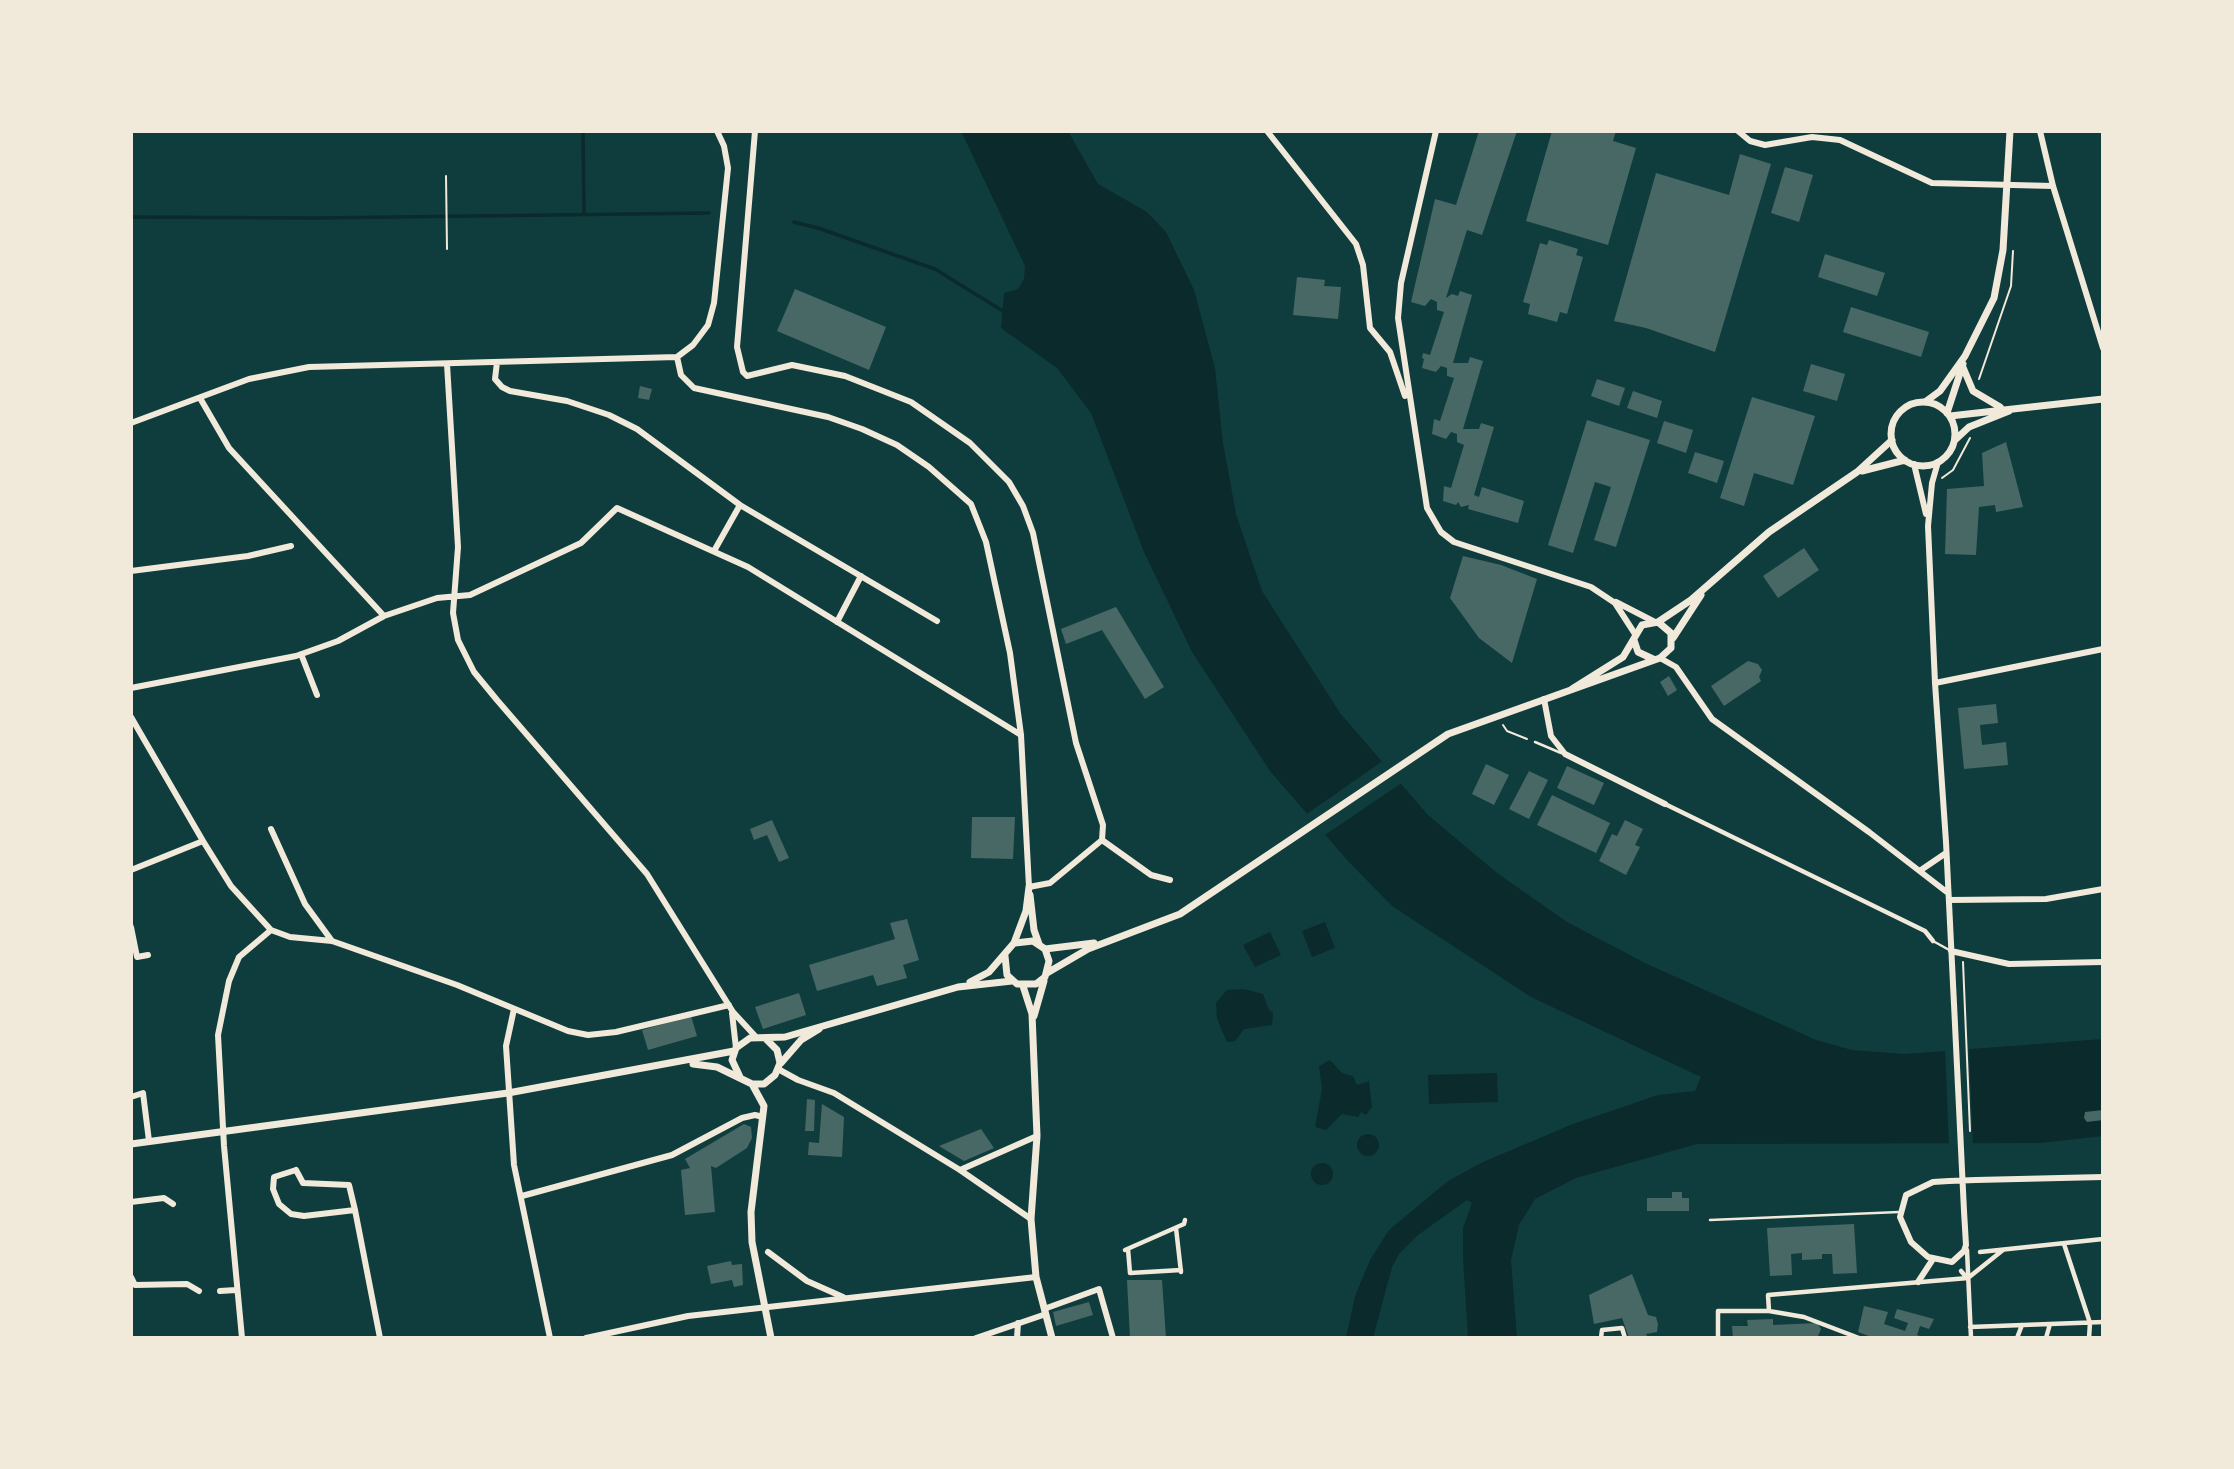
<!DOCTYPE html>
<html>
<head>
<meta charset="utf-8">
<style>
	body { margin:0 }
	#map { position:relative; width:2234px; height:1469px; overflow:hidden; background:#0f3d3e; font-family:Roboto,sans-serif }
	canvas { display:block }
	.frame { position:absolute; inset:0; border:133px solid #f1e9da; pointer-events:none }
</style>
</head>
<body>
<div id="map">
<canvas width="2234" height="1469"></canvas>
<div class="frame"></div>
</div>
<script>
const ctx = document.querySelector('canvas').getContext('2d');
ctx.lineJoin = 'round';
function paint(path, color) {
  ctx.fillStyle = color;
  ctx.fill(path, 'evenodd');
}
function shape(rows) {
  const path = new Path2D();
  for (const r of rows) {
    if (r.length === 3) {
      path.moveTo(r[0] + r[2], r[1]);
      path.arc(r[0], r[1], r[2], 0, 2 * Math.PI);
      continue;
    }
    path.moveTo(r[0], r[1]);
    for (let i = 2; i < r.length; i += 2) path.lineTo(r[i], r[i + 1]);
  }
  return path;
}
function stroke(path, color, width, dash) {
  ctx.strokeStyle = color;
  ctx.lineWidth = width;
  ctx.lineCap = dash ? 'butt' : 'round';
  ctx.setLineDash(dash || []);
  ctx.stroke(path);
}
paint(shape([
	[961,131,1068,131,1098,184,1147,212,1166,232,1194,290,1215,368,1223,443,1236,514,1262,591,1340,713,1428,815,1497,873,1567,922,1645,963,1816,1040,1852,1050,1905,1054,2103,1039,2103,1136,2040,1143,1697,1144,1576,1178,1535,1199,1519,1225,1511,1260,1517,1338,1468,1338,1463,1258,1463,1228,1472,1203,1467,1200,1418,1235,1399,1254,1392,1267,1373,1338,1346,1338,1355,1296,1370,1260,1389,1230,1448,1181,1483,1162,1573,1124,1658,1095,1695,1091,1701,1077,1531,997,1392,906,1348,861,1270,771,1192,652,1144,552,1091,413,1057,368,1001,328,1004,293,1018,289,1024,279,1025,266],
	[1325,922,1335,948,1312,957,1302,931],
	[1270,932,1281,955,1255,967,1243,945],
	[1244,989,1263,994,1269,1010,1273,1013,1272,1025,1244,1029,1235,1041,1227,1042,1217,1019,1216,1003,1227,990],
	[1330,1060,1342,1073,1353,1076,1357,1085,1369,1081,1372,1107,1366,1115,1361,1112,1358,1117,1342,1114,1326,1130,1315,1127,1322,1089,1319,1066],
	[1497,1073,1498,1102,1429,1104,1428,1075],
	[1368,1145,11],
	[1322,1174,11]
]), '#0a2a2b');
paint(shape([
	[1384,760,1403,782,1322,837,1304,816],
	[1969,1048,1973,1147,1949,1147,1945,1049]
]), '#0f3d3e');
stroke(shape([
	[583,131,584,214],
	[131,217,316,218,709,213],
	[794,222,818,228,935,269,1006,313]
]), '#0a2a2b', 3.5);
paint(shape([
	[1479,131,1517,131,1482,235,1467,230,1446,298,1452,294,1458,296,1460,291,1472,295,1453,363,1468,363,1470,357,1483,361,1463,429,1479,429,1481,423,1494,427,1474,495,1479,497,1482,487,1524,501,1518,523,1468,509,1469,505,1461,507,1458,502,1456,505,1443,501,1444,486,1451,488,1464,445,1457,442,1457,434,1451,432,1446,439,1432,434,1434,419,1440,421,1454,378,1447,376,1447,368,1441,366,1436,372,1422,368,1424,359,1422,358,1423,353,1430,355,1444,312,1437,310,1437,302,1431,299,1425,306,1411,302,1435,199,1456,205],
	[1552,131,1616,131,1613,141,1636,148,1608,245,1526,221],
	[1740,154,1771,164,1715,352,1646,328,1614,321,1656,173,1729,195],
	[1785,167,1813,175,1799,222,1771,213],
	[1549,240,1578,249,1576,255,1583,257,1567,314,1560,312,1557,322,1528,314,1530,304,1523,302,1540,243,1547,245],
	[1825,254,1885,273,1877,296,1818,277],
	[1297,277,1325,280,1324,286,1341,287,1338,319,1293,315],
	[795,289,886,327,869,370,777,331],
	[1851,307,1929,332,1921,357,1843,332],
	[1811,364,1845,374,1837,401,1803,391],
	[1597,379,1625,388,1619,406,1591,396],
	[640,386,652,389,649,400,638,398],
	[1633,391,1662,401,1657,418,1627,408],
	[1752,397,1815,416,1793,485,1754,473,1744,506,1720,498],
	[1587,420,1650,440,1616,547,1594,540,1611,487,1595,482,1573,553,1548,545],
	[1664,421,1693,430,1686,453,1657,443],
	[2006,442,2023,507,1996,512,1995,505,1979,507,1976,555,1945,554,1947,489,1984,486,1982,453],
	[1695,452,1724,461,1717,483,1688,473],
	[1804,548,1819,570,1778,598,1763,576],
	[1463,556,1501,565,1537,579,1512,663,1479,638,1450,598],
	[1116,607,1164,687,1145,699,1102,630,1066,644,1061,629],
	[1748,661,1758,664,1762,670,1759,677,1761,681,1724,706,1711,686],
	[1669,676,1677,690,1668,696,1660,682],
	[1996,704,1998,723,1980,725,1982,745,2006,742,2008,765,1964,769,1958,708],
	[1486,764,1509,775,1494,805,1472,794],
	[1567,766,1604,783,1594,805,1557,788],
	[1529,771,1548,780,1529,819,1509,809],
	[1552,795,1610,823,1596,853,1537,825],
	[972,817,1015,817,1013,859,971,858],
	[772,820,789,858,779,862,767,835,754,840,750,829],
	[1625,820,1643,829,1635,845,1640,847,1626,875,1599,861,1612,834,1617,836],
	[907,919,919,960,903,965,907,978,877,986,873,975,817,991,809,965,895,939,890,923],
	[799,993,806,1015,763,1029,755,1007],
	[691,1016,697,1036,648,1050,642,1030],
	[807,1099,815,1100,814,1131,805,1131],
	[822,1104,844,1117,842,1157,808,1155,809,1142,819,1143],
	[2103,1110,2103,1120,2087,1122,2084,1118,2085,1112],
	[744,1124,751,1127,752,1138,747,1148,716,1168,711,1166,715,1212,685,1215,681,1170,690,1168,685,1159],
	[981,1129,994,1148,964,1161,939,1146],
	[1672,1192,1682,1192,1682,1198,1689,1198,1689,1211,1647,1211,1647,1198,1672,1198],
	[1854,1224,1857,1273,1833,1274,1832,1254,1822,1254,1822,1259,1802,1260,1802,1253,1791,1254,1792,1275,1770,1276,1767,1228],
	[731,1261,732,1265,742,1264,743,1285,734,1287,732,1280,711,1284,707,1266],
	[1632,1274,1648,1315,1656,1317,1658,1324,1657,1332,1646,1334,1648,1338,1629,1338,1622,1318,1594,1324,1589,1295],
	[1127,1280,1162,1280,1166,1338,1130,1338],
	[1089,1302,1093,1315,1056,1326,1053,1312],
	[1864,1306,1888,1312,1884,1324,1905,1331,1908,1323,1894,1318,1897,1309,1934,1319,1929,1329,1920,1326,1917,1335,1925,1338,1874,1338,1858,1332],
	[1773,1319,1773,1325,1817,1323,1821,1329,1818,1336,1822,1338,1733,1338,1732,1326,1748,1326,1747,1320]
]), '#486865');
stroke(shape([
	[446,176,447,249],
	[1979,379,2011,286,2013,251],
	[1942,478,1953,470,1970,438],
	[1503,725,1507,731,1527,739],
	[1963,962,1970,1131]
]), '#f1e9da', 2);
stroke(shape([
	[1535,742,1561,753],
	[1933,941,1951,951],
	[1710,1220,1899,1212]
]), '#f1e9da', 2.5);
stroke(shape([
	[1665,804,1925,931,1933,941],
	[1176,1228,1181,1272],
	[2064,1244,2090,1323,2089,1338],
	[1128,1249,1130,1273,1181,1270],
	[1125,1250,1184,1224,1185,1220],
	[1967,1250,1971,1338],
	[1980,1252,2103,1239],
	[1961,1271,1967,1278],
	[1968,1278,2003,1250],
	[1769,1311,1768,1295,1968,1278],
	[1970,1327,2103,1322],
	[1601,1338,1602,1330,1622,1328,1625,1338],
	[1718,1338,1718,1311,1769,1311,1804,1317,1859,1338],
	[2017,1338,2022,1325],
	[2046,1338,2050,1324]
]), '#f1e9da', 4.5);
stroke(shape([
	[1267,131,1356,244,1363,265,1370,328,1390,352,1405,396],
	[1436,131,1401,283,1398,318,1427,508,1441,532,1454,542,1591,587,1615,603,1635,634],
	[1738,131,1750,141,1765,145,1812,137,1840,140,1932,183,2053,186],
	[2040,131,2053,186,2103,348],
	[677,357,681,375,694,388,828,417,862,429,897,445,929,467,971,504,986,542,1010,653,1021,735,1029,887,1050,883,1102,840,1103,825,1076,743,1033,533,1023,506,1009,482,970,443,911,402,845,376,792,365,747,376,743,372,737,347,755,131],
	[677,357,693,345,708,325,714,303,728,168,724,146,717,131],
	[497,362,495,379,502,387,510,391,567,401,609,415,637,429,740,505,937,621],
	[447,364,458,547,453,613,458,640,474,672,497,700,647,874,733,1012,756,1037],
	[200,398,229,448,384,616],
	[131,423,249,379,309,367,677,357],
	[1938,462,1932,483,1928,526,1935,683,1946,842,1954,1004,1964,1211,1966,1245,1964,1251,1952,1262,1928,1257,1911,1242,1900,1217,1906,1195,1933,1182,1949,1181,1976,1180,2103,1177],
	[1914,464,1926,514],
	[714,551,740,505],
	[131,571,248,556,291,546],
	[1616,602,1653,621],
	[837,622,861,576],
	[301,654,317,695],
	[1660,658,1676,667,1712,719,1869,832,1948,893],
	[1935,683,2103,649],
	[131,688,296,656,338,641,384,616,437,598,470,595,581,543,617,508,748,567,1021,735],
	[1544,699,1551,736,1565,754,1665,804],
	[131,717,203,841,131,870],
	[271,829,305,904,332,941],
	[1102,840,1151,875,1170,880],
	[203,841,231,886,271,930,290,937,332,941,457,985,568,1031,588,1035,616,1032,729,1005],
	[1921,870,1946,853],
	[1949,900,2046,899,2103,889],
	[131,927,137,957,148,955],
	[1951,951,2009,964,2103,962],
	[514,1009,506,1046,514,1165,550,1338],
	[732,1013,736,1048],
	[778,1069,798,1080,834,1093,960,1170,1031,1219],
	[131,1097,143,1093,149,1141],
	[296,1170,303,1183,349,1185,355,1210,304,1216,291,1214,279,1204,273,1189,274,1177,296,1170],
	[960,1170,1037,1136],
	[522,1196,672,1155,742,1118,755,1115,763,1117],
	[131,1202,164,1198,173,1204],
	[355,1210,380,1338],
	[768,1252,807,1281,843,1297],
	[131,1277,135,1285,187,1284,199,1291],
	[1918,1282,1933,1259],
	[220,1291,236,1290],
	[1044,1309,1099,1289,1113,1338],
	[242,1338,224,1146,218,1035,229,981,239,957,271,930],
	[586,1338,688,1316,1036,1277],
	[976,1338,1046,1314],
	[1017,1338,1018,1323]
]), '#f1e9da', 6);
stroke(shape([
	[1962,365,1973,391,2000,407],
	[1925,402,1940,391,1965,356,1994,298,2003,250,2010,131],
	[1923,434,32],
	[1947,413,1963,364],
	[1950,416,2103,399],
	[1955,440,1969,427,2009,411],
	[1862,471,1905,460],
	[1658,622,1691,600,1769,532,1857,472,1892,440],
	[1673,638,1701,595],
	[1634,640,1638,652,1653,659],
	[1030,895,1034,930,1039,944],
	[1045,949,1094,943],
	[1005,956,1007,975,1017,984,1036,984,1045,977,1049,961,1045,949,1033,941,1015,943],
	[1047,973,1088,949,1180,914,1448,734,1660,658,1671,648,1671,633,1658,622,1642,625,1623,657,1572,689],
	[970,982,989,972,1014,943,1026,911,1029,887],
	[1023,986,1032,1014,1037,1136,1031,1219,1036,1277,1052,1338],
	[1034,1016,1044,981],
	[781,1063,801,1040,819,1029],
	[693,1064,717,1067,752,1084,764,1084,775,1075,780,1063,777,1050,767,1040],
	[740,1077,732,1060,736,1048,750,1038,785,1037,958,987,1012,981],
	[752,1084,764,1106,751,1212,752,1242,771,1338],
	[131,1144,508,1093,734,1051]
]), '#f1e9da', 7);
</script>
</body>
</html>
